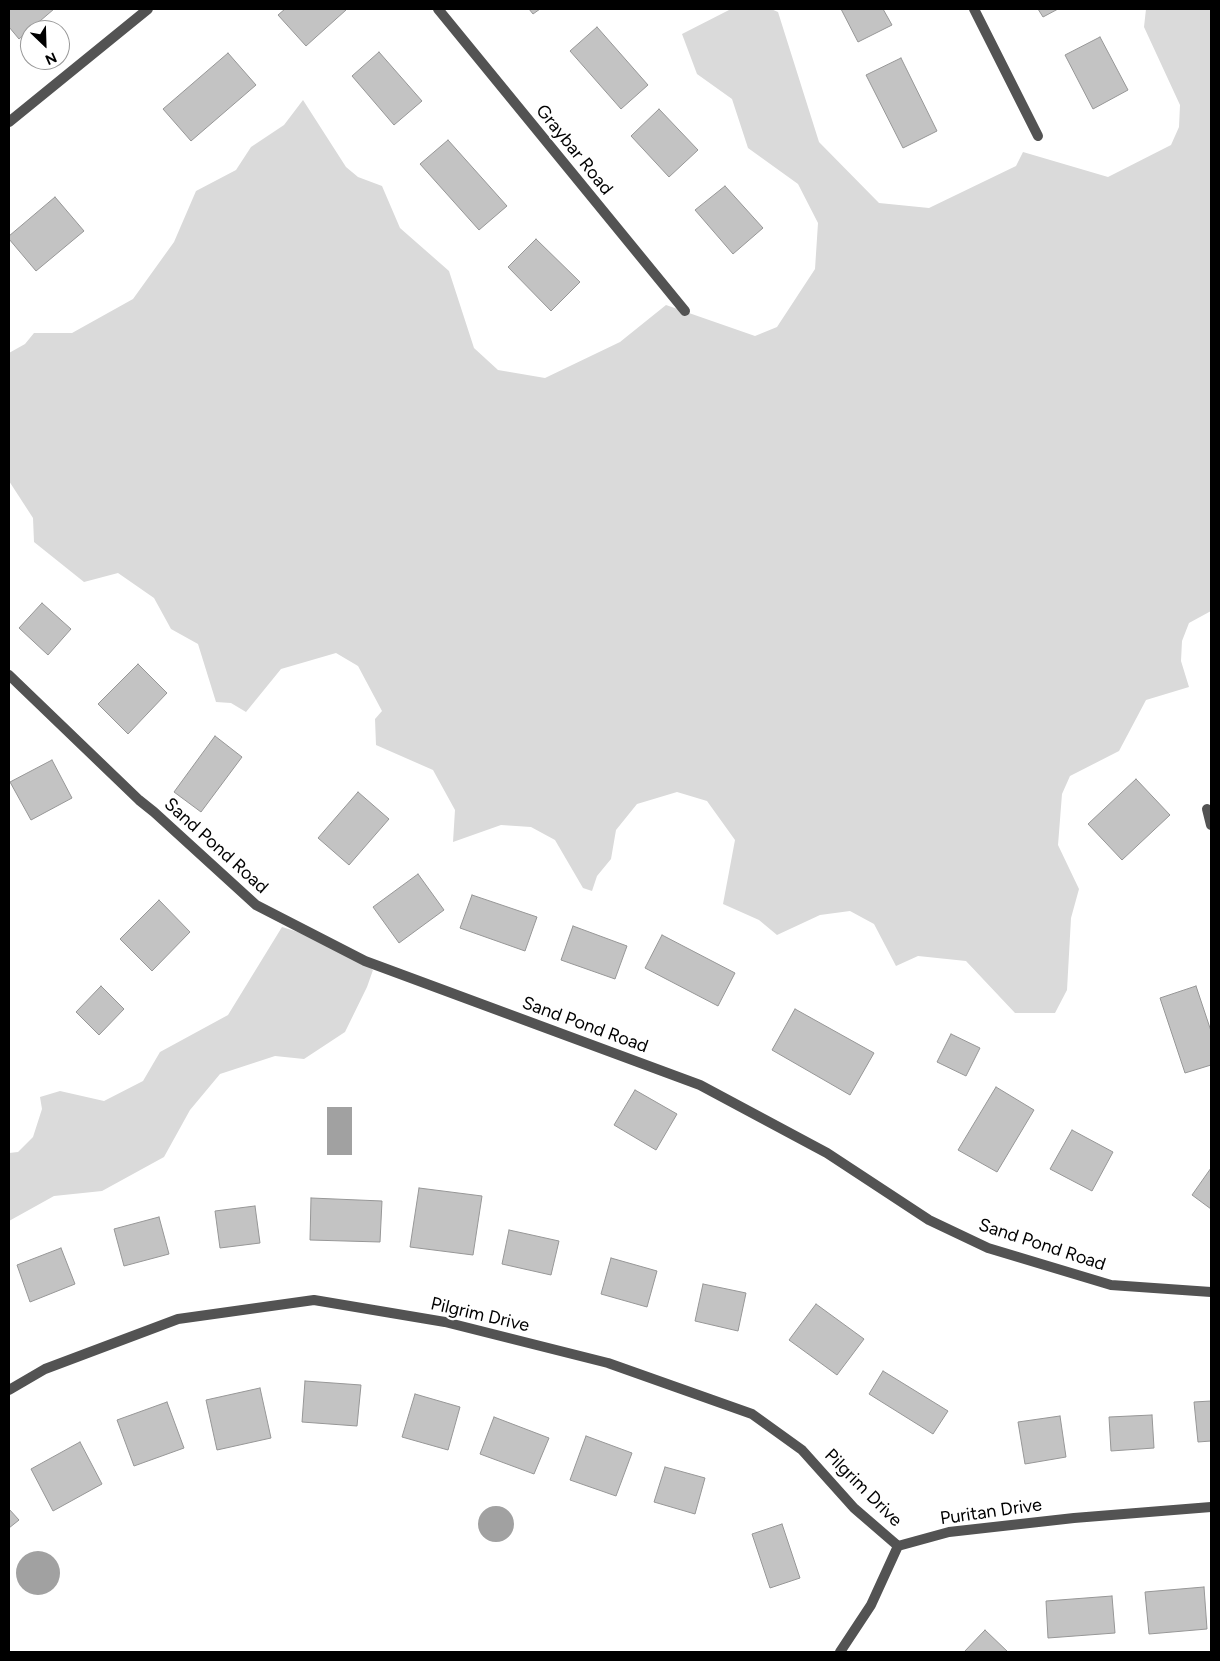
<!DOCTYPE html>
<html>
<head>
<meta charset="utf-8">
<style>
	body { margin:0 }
	#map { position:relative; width:1220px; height:1661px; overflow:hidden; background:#fff; font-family:Figtree,sans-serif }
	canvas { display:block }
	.frame { position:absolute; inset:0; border:10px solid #000; pointer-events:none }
	.north { position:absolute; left:20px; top:20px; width:50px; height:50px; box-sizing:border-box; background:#fff; border:1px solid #999; border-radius:50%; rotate:156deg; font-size:14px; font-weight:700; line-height:20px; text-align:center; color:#000 }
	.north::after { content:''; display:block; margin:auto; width:18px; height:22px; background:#000; clip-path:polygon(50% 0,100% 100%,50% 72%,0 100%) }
</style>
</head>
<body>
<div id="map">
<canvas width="1220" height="1661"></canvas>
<div class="frame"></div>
<div class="north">N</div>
</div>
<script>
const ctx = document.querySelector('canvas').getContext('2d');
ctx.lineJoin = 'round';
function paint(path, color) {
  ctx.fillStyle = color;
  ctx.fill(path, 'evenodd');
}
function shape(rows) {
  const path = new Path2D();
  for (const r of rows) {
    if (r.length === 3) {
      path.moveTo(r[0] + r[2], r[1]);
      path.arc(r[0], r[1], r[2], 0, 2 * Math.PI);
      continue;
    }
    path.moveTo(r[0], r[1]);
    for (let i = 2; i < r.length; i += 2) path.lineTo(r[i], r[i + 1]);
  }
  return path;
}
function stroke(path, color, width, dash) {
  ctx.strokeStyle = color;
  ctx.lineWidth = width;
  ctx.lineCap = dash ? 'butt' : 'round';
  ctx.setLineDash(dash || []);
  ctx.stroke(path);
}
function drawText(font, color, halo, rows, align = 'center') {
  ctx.font = font + ' Figtree,sans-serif';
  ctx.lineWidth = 4.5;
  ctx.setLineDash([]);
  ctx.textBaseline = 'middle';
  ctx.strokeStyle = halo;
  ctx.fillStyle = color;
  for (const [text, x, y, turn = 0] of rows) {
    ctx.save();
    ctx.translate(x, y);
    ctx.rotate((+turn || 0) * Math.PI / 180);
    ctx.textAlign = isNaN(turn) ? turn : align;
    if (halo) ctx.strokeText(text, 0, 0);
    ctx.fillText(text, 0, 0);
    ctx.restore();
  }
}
paint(shape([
	[731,9,771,9,778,12,819,142,879,203,929,208,1016,166,1023,152,1108,177,1171,145,1179,127,1180,105,1144,27,1146,9,1211,9,1211,611,1189,623,1182,641,1181,661,1189,687,1146,700,1119,751,1070,776,1062,794,1058,845,1079,889,1071,918,1067,990,1055,1013,1015,1013,966,961,918,956,896,966,874,924,850,911,820,915,777,935,759,920,723,904,735,840,707,801,677,792,637,804,616,830,611,859,597,876,592,891,583,888,555,840,531,827,501,825,453,842,455,810,433,770,376,745,375,719,382,711,358,666,336,653,281,669,246,712,231,703,216,702,198,644,171,629,154,598,118,573,84,582,34,542,33,518,9,481,9,353,25,344,34,333,72,333,133,299,174,242,196,191,236,170,251,147,284,125,303,100,346,167,358,177,382,186,400,228,449,271,474,348,498,370,545,378,620,342,666,305,755,336,777,327,815,269,818,223,798,184,748,148,732,99,697,74,682,34],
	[282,927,298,932,366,965,373,970,367,987,345,1032,304,1059,275,1056,220,1074,190,1110,164,1157,102,1191,54,1196,9,1221,9,1153,18,1152,33,1137,42,1109,40,1097,60,1091,104,1101,143,1081,160,1052,228,1015]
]), '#dadada');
paint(shape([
	[327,1107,352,1107,352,1155,327,1155],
	[496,1524,18],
	[38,1573,22]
]), '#a1a1a1');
const building = shape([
	[9,9,54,9,19,39,9,27,9,9],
	[285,9,345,9,346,10,306,46,278,15,285,9],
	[529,9,540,9,533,14,529,9],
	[841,9,883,9,892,25,858,42,841,9],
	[1038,9,1058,9,1043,17,1038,9],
	[597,27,648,85,621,109,570,51,597,27],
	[1100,37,1128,90,1093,109,1065,55,1100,37],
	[379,52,422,101,394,125,352,76,379,52],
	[228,53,256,85,191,141,163,109,228,53],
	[901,58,937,131,903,148,866,75,901,58],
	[659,109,698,150,669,177,631,136,659,109],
	[448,140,507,206,479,230,420,164,448,140],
	[725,186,763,228,733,254,695,210,725,186],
	[55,197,84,231,36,271,9,239,9,236,55,197],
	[536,239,580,282,551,311,508,267,536,239],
	[42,603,71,629,48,655,19,628,42,603],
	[138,664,167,693,128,734,98,704,138,664],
	[215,736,242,757,201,812,174,792,215,736],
	[52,760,72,798,31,820,10,782,52,760],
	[1136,779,1170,815,1122,860,1088,824,1136,779],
	[358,792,389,819,349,865,318,838,358,792],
	[418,874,444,910,399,943,373,907,418,874],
	[472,895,537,917,525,951,460,928,472,895],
	[159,900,190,932,152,971,120,939,159,900],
	[573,926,627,946,615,979,561,960,573,926],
	[662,935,735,973,718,1006,645,968,662,935],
	[101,986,124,1009,99,1035,76,1012,101,986],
	[1196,986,1211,1031,1211,1065,1185,1073,1160,998,1196,986],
	[795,1009,874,1053,850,1095,772,1050,795,1009],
	[951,1034,980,1048,966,1076,937,1062,951,1034],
	[996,1087,1034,1110,997,1172,958,1150,996,1087],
	[635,1090,677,1114,656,1150,614,1125,635,1090],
	[1072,1130,1113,1152,1092,1191,1050,1169,1072,1130],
	[1211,1168,1211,1209,1192,1195,1211,1168],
	[419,1188,482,1196,473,1255,410,1247,419,1188],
	[311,1198,382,1201,380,1242,310,1240,311,1198],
	[255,1206,260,1243,220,1248,215,1211,255,1206],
	[159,1217,169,1254,124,1266,114,1229,159,1217],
	[509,1230,559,1241,551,1275,502,1264,509,1230],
	[61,1248,75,1284,30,1302,17,1265,61,1248],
	[611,1258,657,1271,647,1307,601,1294,611,1258],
	[703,1284,746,1293,738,1331,695,1321,703,1284],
	[816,1304,864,1339,837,1375,789,1340,816,1304],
	[883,1371,948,1411,933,1434,869,1394,883,1371],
	[305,1381,361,1385,357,1426,302,1422,305,1381],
	[260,1388,271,1438,217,1450,206,1400,260,1388],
	[415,1394,460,1407,448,1450,402,1437,415,1394],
	[1211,1401,1211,1441,1198,1442,1194,1402,1211,1401],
	[167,1402,184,1448,134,1466,117,1420,167,1402],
	[1152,1415,1154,1448,1111,1451,1109,1417,1152,1415],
	[1060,1416,1066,1457,1025,1464,1018,1422,1060,1416],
	[494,1417,549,1438,534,1474,480,1454,494,1417],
	[586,1436,632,1453,616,1496,570,1480,586,1436],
	[80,1442,102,1484,53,1511,31,1469,80,1442],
	[665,1467,705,1478,695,1514,654,1502,665,1467],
	[9,1509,19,1520,9,1528,9,1509],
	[782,1524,800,1578,770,1588,752,1534,782,1524],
	[1204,1587,1207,1629,1149,1634,1145,1592,1204,1587],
	[1112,1596,1115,1633,1048,1638,1046,1601,1112,1596],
	[985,1630,1008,1652,964,1652,985,1630]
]);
paint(building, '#c3c3c3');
stroke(building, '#979797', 1);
stroke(shape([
	[438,9,685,311],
	[974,9,1038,136],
	[9,122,148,9],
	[9,675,139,800,154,812,256,905,365,961,700,1085,827,1153,929,1220,988,1248,1111,1285,1211,1292],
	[1207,809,1211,825],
	[9,1390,45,1369,178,1319,314,1300,445,1322,608,1363,752,1414,802,1450,854,1508,898,1546],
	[840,1652,871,1605,898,1546,949,1532,1074,1518,1211,1507]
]), '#535353', 10);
drawText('18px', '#000', '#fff', [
	["Graybar Road",574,150,51],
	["Sand Pond Road",216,846,42],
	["Sand Pond Road",585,1025,20],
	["Sand Pond Road",1042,1245,18],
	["Pilgrim Drive",480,1315,13],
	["Pilgrim Drive",863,1488,45],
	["Puritan Drive",991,1512,-8]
]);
</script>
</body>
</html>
